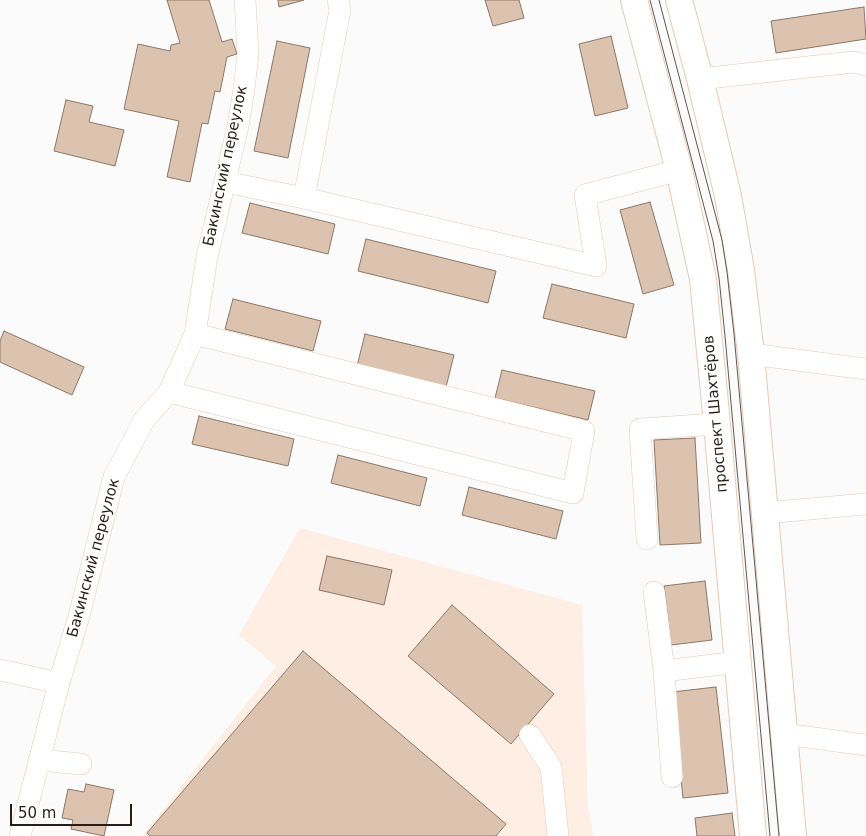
<!DOCTYPE html>
<html>
<head>
<meta charset="utf-8">
<style>
	body { margin:0 }
	#map { position:relative; width:866px; height:836px; overflow:hidden; background:#fbfbfb; font-family:"DejaVu Sans",sans-serif }
	canvas { display:block }
	.scale { position:absolute; left:10px; top:804px; width:122px; height:22px; box-sizing:border-box; border:2px solid #271e17; border-top:0; padding-left:6px; font-size:15px; line-height:18px; white-space:nowrap; color:#271e17; -webkit-text-stroke:4px #fff; paint-order:stroke }
</style>
</head>
<body>
<div id="map">
<canvas width="866" height="836"></canvas>
<div class="scale">50 m</div>
</div>
<script>
const ctx = document.querySelector('canvas').getContext('2d');
ctx.lineJoin = 'round';
function paint(path, color) {
  ctx.fillStyle = color;
  ctx.fill(path, 'evenodd');
}
function shape(rows) {
  const path = new Path2D();
  for (const r of rows) {
    path.moveTo(r[0], r[1]);
    for (let i = 2; i < r.length; i += 2) path.lineTo(r[i], r[i + 1]);
  }
  return path;
}
function stroke(path, color, width, dash) {
  ctx.strokeStyle = color;
  ctx.lineWidth = width;
  ctx.lineCap = dash ? 'butt' : 'round';
  ctx.setLineDash(dash || []);
  ctx.stroke(path);
}
function drawText(font, color, halo, rows, align = 'center') {
  ctx.font = font + ' "DejaVu Sans",sans-serif';
  ctx.lineWidth = 4;
  ctx.setLineDash([]);
  ctx.textBaseline = 'middle';
  ctx.strokeStyle = halo;
  ctx.fillStyle = color;
  for (const [text, x, y, turn = 0] of rows) {
    ctx.save();
    ctx.translate(x, y);
    ctx.rotate((+turn || 0) * Math.PI / 180);
    ctx.textAlign = isNaN(turn) ? turn : align;
    if (halo) ctx.strokeText(text, 0, 0);
    ctx.fillText(text, 0, 0);
    ctx.restore();
  }
}
paint(shape([
	[300,528,582,605,588,807,593,836,142,836,276,666,239,635]
]), '#ffeee3');
const building = shape([
	[167,0,209,0,222,42,232,39,237,54,227,57,220,92,215,91,208,124,202,123,190,182,167,177,179,121,124,109,138,44,170,51,171,45,180,43,167,0],
	[278,0,304,0,279,7,278,0],
	[485,0,519,0,524,18,493,26,485,0],
	[864,7,866,39,776,53,771,21,864,7],
	[611,36,628,108,595,116,579,44,611,36],
	[277,41,310,48,288,158,254,151,277,41],
	[66,100,93,106,89,122,124,130,115,166,54,151,66,100],
	[650,202,674,285,643,294,620,210,650,202],
	[250,203,335,224,328,254,242,233,250,203],
	[366,239,496,271,488,303,358,271,366,239],
	[552,284,634,304,626,338,543,318,552,284],
	[233,299,321,321,313,351,225,329,233,299],
	[4,331,84,367,72,395,0,362,0,341,4,331],
	[365,334,454,355,446,387,357,366,365,334],
	[502,370,595,391,588,420,495,398,502,370],
	[199,416,294,439,288,466,192,444,199,416],
	[695,438,701,543,660,545,654,440,695,438],
	[338,455,427,478,420,506,331,483,338,455],
	[469,487,563,511,556,539,462,515,469,487],
	[327,556,392,570,384,605,319,590,327,556],
	[705,581,712,640,671,645,664,586,705,581],
	[452,605,554,694,511,744,408,656,452,605],
	[303,651,506,824,496,836,150,836,147,833,303,651],
	[716,687,728,793,683,798,672,692,716,687],
	[86,784,114,790,104,836,71,829,73,820,62,818,68,789,84,792,86,784],
	[732,813,735,836,697,836,695,818,732,813]
]);
paint(building, '#dcc3af');
stroke(building, '#8e7665', 1);
const minor = shape([
	[700,79,853,62,866,65],
	[225,182,304,198,340,10,338,0],
	[304,198,596,266,585,195,679,170],
	[751,354,866,369],
	[169,392,573,493,584,431,195,334],
	[765,513,866,504],
	[647,539,640,429,717,424],
	[654,592,664,671,672,777],
	[0,670,59,683],
	[664,671,738,662],
	[785,734,866,745],
	[530,735,551,767,558,836],
	[39,760,81,764],
	[20,836,59,683,79,616,114,477,144,420,169,392,195,334,207,257,238,126,244,89,248,54,245,0]
]);
const major = shape([
	[634,0,679,170,703,279,717,424,753,836],
	[679,0,700,79,728,196,741,270,751,354,793,836]
]);
stroke(minor, '#e4cab7', 22);
stroke(major, '#e4cab7', 28);
stroke(minor, '#fff', 21);
stroke(major, '#fff', 26);
stroke(shape([
	[650,0,713,241,719,278,725,336,770,836],
	[659,0,722,240,727,272,734,334,779,836]
]), '#5e5752', 1);
drawText('15px', '#271e17', '#fff', [
	["Бакинский переулок",226,166,-78],
	["проспект Шахтёров",716,414,-95],
	["Бакинский переулок",94,558,-75]
]);
</script>
</body>
</html>
